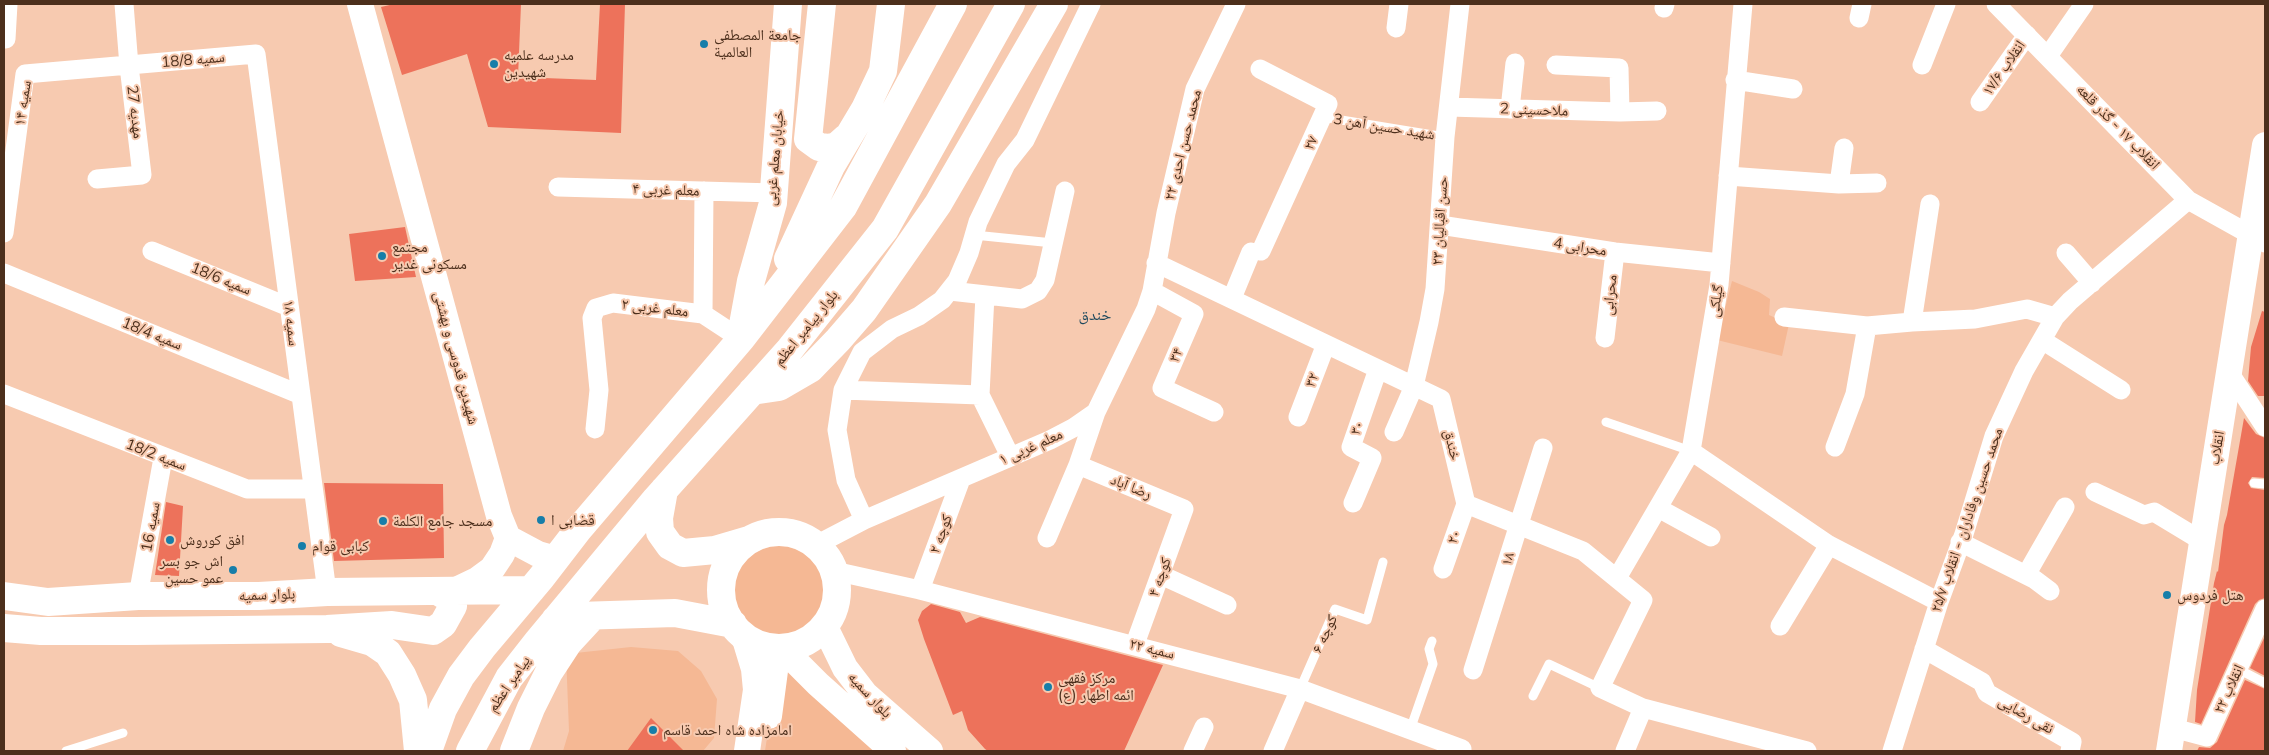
<!DOCTYPE html>
<html>
<head>
<meta charset="utf-8">
<style>
	body { margin:0 }
	#map { position:relative; width:2269px; height:755px; overflow:hidden; background:#f7cab0; font-family:Mulish,sans-serif }
	canvas { display:block }
	.frame { position:absolute; inset:0; border:5px solid #4c2f1c; pointer-events:none }
</style>
</head>
<body>
<div id="map">
<canvas width="2269" height="755"></canvas>
<div class="frame"></div>
</div>
<script>
const ctx = document.querySelector('canvas').getContext('2d');
ctx.lineJoin = 'round';
function paint(path, color) {
  ctx.fillStyle = color;
  ctx.fill(path, 'evenodd');
}
function shape(rows) {
  const path = new Path2D();
  for (const r of rows) {
    if (r.length === 3) {
      path.moveTo(r[0] + r[2], r[1]);
      path.arc(r[0], r[1], r[2], 0, 2 * Math.PI);
      continue;
    }
    path.moveTo(r[0], r[1]);
    for (let i = 2; i < r.length; i += 2) path.lineTo(r[i], r[i + 1]);
  }
  return path;
}
function stroke(path, color, width, dash) {
  ctx.strokeStyle = color;
  ctx.lineWidth = width;
  ctx.lineCap = dash ? 'butt' : 'round';
  ctx.setLineDash(dash || []);
  ctx.stroke(path);
}
function drawText(font, color, halo, rows, align = 'center') {
  ctx.font = font + ' Mulish,"Noto Naskh Arabic",sans-serif';
  ctx.lineWidth = 4;
  ctx.setLineDash([]);
  ctx.textBaseline = 'middle';
  ctx.strokeStyle = halo;
  ctx.fillStyle = color;
  for (const [text, x, y, turn = 0] of rows) {
    ctx.save();
    ctx.translate(x, y);
    ctx.rotate((+turn || 0) * Math.PI / 180);
    ctx.textAlign = isNaN(turn) ? turn : align;
    if (halo) ctx.strokeText(text, 0, 0);
    ctx.fillText(text, 0, 0);
    ctx.restore();
  }
}
paint(shape([
	[1732,281,1759,292,1770,299,1769,315,1789,324,1782,356,1717,340],
	[779,591,45],
	[631,647,678,651,701,671,717,699,714,738,703,751,563,751,569,731,566,654],
	[780,649,893,751,765,751]
]), '#f5b894');
paint(shape([
	[394,4,521,4,518,77,596,80,600,4,625,4,621,133,488,127,467,54,402,75,381,7],
	[405,227,416,277,355,281,349,234],
	[2262,311,2265,312,2265,396,2258,396,2248,381,2251,347],
	[2244,418,2256,434,2265,438,2265,478,2252,477,2248,483,2251,488,2265,490,2265,598,2259,600,2255,604,2201,724,2195,722,2197,690,2214,583,2217,571,2218,572,2224,525,2227,515],
	[324,483,443,484,444,558,334,561],
	[166,502,183,506,179,576,155,575],
	[931,604,960,612,966,623,980,617,1163,665,1124,751,988,751,985,749,968,730,962,711,953,715,924,639,918,620,922,611],
	[2265,636,2265,676,2250,668],
	[2245,680,2265,689,2265,751,2197,751,2199,747,2210,748,2217,742],
	[651,718,684,751,627,751]
]), '#ed725b');
stroke(shape([
	[1323,117,1445,137],
	[974,235,1053,243],
	[1606,422,1691,451],
	[2254,483,2265,484],
	[2238,669,2265,683],
	[1300,689,1335,609,1367,620,1383,562],
	[1533,696,1549,664,1600,688],
	[1410,730,1433,664,1429,649,1432,641],
	[66,751,123,733]
]), '#fff', 9);
stroke(shape([
	[1996,4,2188,200,2265,243],
	[1664,8,1665,4],
	[1859,18,1862,4],
	[1396,28,1399,4],
	[6,39,8,4],
	[2048,56,2084,4],
	[1556,65,1619,68,1620,112,1657,111],
	[1922,65,1946,4],
	[1260,69,1328,104,1261,251],
	[1735,80,1793,89],
	[1980,102,2027,35],
	[1449,107,1620,112],
	[1510,109,1515,63],
	[1728,176,1839,184,1877,183],
	[97,179,142,175,129,66,124,4],
	[1839,184,1844,148],
	[558,187,774,193],
	[1440,225,1615,252,1721,263],
	[4,233,25,74,256,54,327,592],
	[152,251,289,307],
	[2066,253,2092,283],
	[1156,263,1441,399,1466,504,1583,551,1643,600,1600,688,1643,708,1625,751],
	[4,273,301,395],
	[950,291,1022,299,1038,291,1045,280,1065,191],
	[1152,291,1194,314,1162,388,1214,412],
	[985,295,980,395,1010,456],
	[1232,298,1251,252],
	[703,314,704,191],
	[1784,317,1867,326,1912,322,1975,319,2027,309,2055,317],
	[1912,322,1930,204],
	[1605,338,1615,252],
	[2042,340,2121,390],
	[2229,372,2265,427],
	[843,390,980,395],
	[4,394,247,489,313,489],
	[1298,417,1326,344],
	[595,429,599,390,592,318,596,308,613,303,703,314,741,339],
	[1394,432,1414,386,1429,322,1435,289,1445,137,1460,4],
	[1835,447,1855,394,1867,326],
	[1691,451,1829,545,1939,602],
	[1078,465,1184,509,1135,644],
	[2095,492,2144,515,2154,512,2202,541],
	[1353,503,1372,458,1351,447,1378,369],
	[1658,508,1711,537],
	[864,520,846,480,837,430,843,390,862,352,892,329,919,316,942,300,957,281,969,253,978,222,1006,164,1025,140,1091,4],
	[1047,538,1078,465,1096,412],
	[1960,542,2034,579,2050,591],
	[816,545,864,520,1050,440,1073,428,1096,412,1146,309,1152,291,1166,213,1195,89,1236,4],
	[1443,569,1466,504],
	[834,571,920,590,1300,689,1462,749],
	[1161,575,1227,605],
	[2026,575,2065,507],
	[1617,578,1691,451,1719,285,1743,4],
	[920,590,961,479],
	[138,596,163,458],
	[1780,626,1829,545],
	[1924,649,1982,682,1987,693,2072,742,2070,751],
	[1473,670,1543,448],
	[1643,708,1807,751],
	[2173,728,2207,737,2265,609],
	[1193,751,1204,727],
	[1273,751,1300,689],
	[1892,751,1939,602,1964,534,1994,436,2024,371,2055,317,2070,301,2188,200]
]), '#fff', 19);
stroke(shape([
	[360,4,499,516,508,538],
	[508,538,538,554,556,559],
	[454,591,477,580,492,569,502,554,508,538],
	[825,627,845,668,865,694,930,751],
	[744,636,754,669,756,690,747,751],
	[782,648,818,684,893,751],
	[769,716,778,648],
	[2169,751,2265,145]
]), '#fff', 26);
stroke(shape([
	[822,4,808,139,819,147,829,148,837,146,846,138],
	[788,259,831,166,865,109,883,71,891,4],
	[742,330,751,281,773,203,788,4],
	[752,391,779,387,810,369,838,340,864,310,938,204,1054,4],
	[664,490,659,518,660,532,670,546,683,553,715,550,749,540],
	[779,590,58],
	[4,596,48,602,138,596,259,596,327,592,531,590],
	[555,620,578,616,675,613,733,624],
	[4,628,41,631,135,631,327,629,392,625,433,631,443,624,453,606,449,598,439,592],
	[341,633,372,642,388,653,402,675,413,700,418,751],
	[428,751,443,709,461,676,482,648,541,578,578,530,741,339,843,207,953,4],
	[470,751,509,678,538,641,656,499,790,349,885,229,1011,4],
	[514,751,531,708,549,672,568,643,593,616]
]), '#fff', 28);
for (const [x, y, r, color] of [
	[704,44,5,"#177ea9"],
	[494,64,5,"#177ea9"],
	[382,256,5,"#177ea9"],
	[541,520,5,"#177ea9"],
	[383,521,5,"#177ea9"],
	[170,540,5,"#177ea9"],
	[302,546,5,"#177ea9"],
	[233,570,5,"#177ea9"],
	[2167,595,5,"#177ea9"],
	[1048,687,5,"#177ea9"],
	[653,730,5,"#177ea9"]
]) {
  const dot = new Path2D();
  dot.arc(x, y, r, 0, 2 * Math.PI);
  ctx.fillStyle = color;
  ctx.fill(dot);
  stroke(dot, '#f7cab0', 2);
}
drawText('15px', '#4c2f1c', '#f7cab0', [
	["جامعة المصطفی",714,35],
	["العالمیة",714,52],
	["مدرسه علمیه",504,55],
	["شهیدین",504,72],
	["مجتمع",392,247],
	["مسکونی غدیر",392,264],
	["قضابی ا",551,520],
	["مسجد جامع الکلمة",393,521],
	["افق کوروش",180,540],
	["کبابی قوام",312,546],
	["اش جو بسر",223,561,"right"],
	["عمو حسین",223,578,"right"],
	["هتل فردوس",2177,595],
	["مرکز فقهی",1058,678],
	["ائمه اطهار (ع)",1058,695],
	["امامزاده شاه احمد قاسم",663,730]
], 'left');
drawText('15px', '#4c2f1c', '#f7cab0', [
	["سمیه 18/8",193,60,-5],
	["انقلاب ۱۷/۶",2004,68,-55],
	["سمیه ۱۴",23,103,-81],
	["ملاحسینی 2",1534,110,2],
	["مهدیه 27",135,112,83],
	["شهید حسین آهن 3",1384,127,9],
	["انقلاب ۱۷ - گذر قلعه",2118,127,46],
	["۲۷",1311,143,-65],
	["۲۲ محمد حسن احدی",1183,145,-76],
	["خیابان معلم غربی",775,158,-85],
	["معلم غربی ۴",666,190,2],
	["۲۳ حسن اقبالیان",1440,221,-86],
	["محرابی 4",1580,247,9],
	["سمیه 18/6",221,279,22],
	["محرابی",1610,295,-84],
	["گیلکی",1716,301,-81],
	["معلم غربی ۲",655,308,7],
	["سمیه ۱۸",291,323,83],
	["بلوار پیامبر اعظم",806,328,-51],
	["سمیه 18/4",152,334,22],
	["۳۴",1176,355,-67],
	["شهیدین قدوسی و بهشتی",456,358,75],
	["۳۲",1312,380,-69],
	["۳۰",1357,428,-71],
	["خندق",1452,445,77],
	["معلم غربی ۱",1031,447,-24],
	["انقلاب",2217,448,-81],
	["سمیه 18/2",156,455,21],
	["رضا آباد",1131,487,22],
	["محمد حسین وفاداران - انقلاب ۲۵/۷",1967,520,-71],
	["سمیه 16",151,527,-80],
	["کوچه ۲",941,534,-70],
	["۲۰",1454,537,-71],
	["۱۸",1508,559,-72],
	["کوچه ۴",1160,577,-70],
	["بلوار سمیه",267,595,-2],
	["کوچه ۶",1325,634,-65],
	["سمیه ۲۲",1152,649,14],
	["پیامبر اعظم",509,684,-56],
	["انقلاب ۲۲",2229,689,-65],
	["بلوار سمیه",870,695,47],
	["نقی رضایی",2026,715,30]
]);
drawText('16px', '#1c485d', '#f7cab0', [
	["خندق",1095,315]
]);
</script>
</body>
</html>
